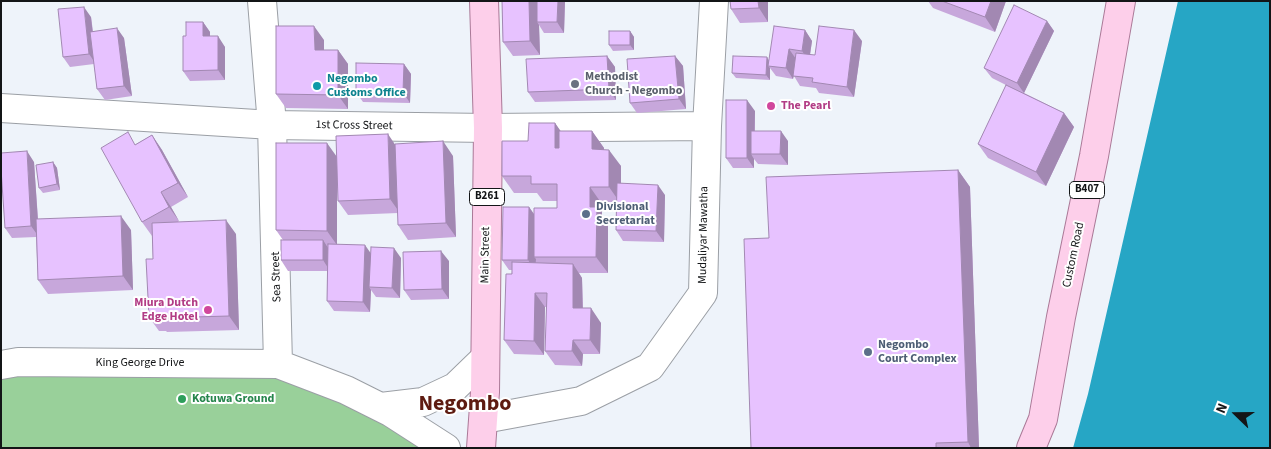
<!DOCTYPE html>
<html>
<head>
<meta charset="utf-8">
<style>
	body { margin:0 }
	#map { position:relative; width:1271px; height:449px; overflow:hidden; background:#eef3fa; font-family:"Source Sans 3",sans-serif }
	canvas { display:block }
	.frame { position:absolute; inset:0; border:2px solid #131517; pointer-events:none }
	.north { position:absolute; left:1211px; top:389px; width:50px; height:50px; -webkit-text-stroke:4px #fff; paint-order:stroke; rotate:292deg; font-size:14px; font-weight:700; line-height:20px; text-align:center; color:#131517 }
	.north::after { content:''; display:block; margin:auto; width:18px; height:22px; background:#131517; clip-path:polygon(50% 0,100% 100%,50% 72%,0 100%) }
</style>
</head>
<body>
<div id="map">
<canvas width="1271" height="449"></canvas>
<div class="frame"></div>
<div class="north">N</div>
</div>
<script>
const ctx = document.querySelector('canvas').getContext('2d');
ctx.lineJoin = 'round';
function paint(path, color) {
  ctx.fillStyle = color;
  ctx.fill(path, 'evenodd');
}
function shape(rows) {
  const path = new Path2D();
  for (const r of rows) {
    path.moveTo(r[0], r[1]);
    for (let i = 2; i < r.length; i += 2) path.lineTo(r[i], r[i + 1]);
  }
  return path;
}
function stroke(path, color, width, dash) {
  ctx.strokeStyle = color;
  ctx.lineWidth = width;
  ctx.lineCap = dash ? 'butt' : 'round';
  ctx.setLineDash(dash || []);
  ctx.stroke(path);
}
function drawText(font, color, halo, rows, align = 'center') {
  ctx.font = font + ' "Source Sans 3",sans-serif';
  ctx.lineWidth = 4;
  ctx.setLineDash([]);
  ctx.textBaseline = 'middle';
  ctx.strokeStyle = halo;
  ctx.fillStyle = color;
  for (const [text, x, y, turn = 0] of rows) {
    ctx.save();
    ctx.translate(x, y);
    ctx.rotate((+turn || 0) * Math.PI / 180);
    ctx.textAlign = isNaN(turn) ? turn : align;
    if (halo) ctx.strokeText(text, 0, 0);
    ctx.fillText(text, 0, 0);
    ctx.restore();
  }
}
paint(shape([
	[1,360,278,364,446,448,1,448]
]), '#99d09a');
paint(shape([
	[1178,1,1270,1,1270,448,1073,448,1088,394]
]), '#26a6c5');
const minor = shape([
	[262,1,272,125,278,364],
	[1,108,272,125,488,128,707,126],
	[1,365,18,362,278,364,346,390,390,412,446,448],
	[381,407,423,402,455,387,485,358],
	[484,419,581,401,650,367,703,293,707,126,714,1]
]);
const major = shape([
	[481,448,485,392,488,128,484,1],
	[1031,448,1043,419,1061,317,1094,156,1121,1]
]);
stroke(minor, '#9b9fa5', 30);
stroke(major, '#aa7997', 30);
stroke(minor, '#fff', 28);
stroke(major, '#fdcfea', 28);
paint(shape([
	[502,1,565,1,564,33,544,33,539,25,540,55,513,56,503,42],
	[730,1,768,1,768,22,740,23,731,9],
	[928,1,1006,1,995,32,933,8],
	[91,17,93,31,124,38,132,96,105,100,97,89,94,64,70,67,63,57],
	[1047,21,1054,31,1024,93,1064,113,1074,127,1046,186,988,158,978,144,1006,85,992,78,984,68],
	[203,22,210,32,210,36,225,47,225,80,190,81,183,71,186,36],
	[805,30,812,41,810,55,815,55,862,41,854,97,819,93,816,88,800,86,794,76,793,79,776,76,770,68,770,80,736,78,732,73,767,57,769,61],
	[630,31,634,37,634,50,613,51,609,45],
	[324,40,324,50,338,50,348,64,348,109,286,108,276,94],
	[607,56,615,67,616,100,535,102,528,92],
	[675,56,683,66,686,109,637,113,630,103],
	[404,64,411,74,410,103,363,102,356,92],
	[755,111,755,131,788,141,788,165,758,164,754,159,754,168,733,168,726,158],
	[555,123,560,131,592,131,604,148,604,150,621,166,621,183,665,195,664,242,623,241,616,230,617,204,602,204,602,215,608,224,608,273,579,273,582,278,583,308,601,323,600,354,583,354,582,366,555,365,545,351,547,307,545,307,544,355,514,354,504,340,512,270,509,270,502,260,529,207,534,214,557,208,557,201,543,201,537,193,514,193,502,176,528,141],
	[152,135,162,150,188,197,171,207,179,221,178,222,236,234,239,330,167,332,166,331,159,331,149,317,153,259,152,236,142,222,136,144],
	[395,144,453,156,456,237,408,240,398,225,398,213,348,215,338,201,337,175,337,244,370,253,401,258,400,298,376,297,371,290,370,312,334,311,327,301,327,271,288,271,281,260,283,240,276,230,336,156],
	[34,162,38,219,131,230,133,290,48,294,38,280,36,237,12,238,5,228],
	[53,162,57,168,60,190,43,193,39,188],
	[958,170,970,187,979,448,751,448,769,238],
	[449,261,449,299,411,300,404,290]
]), '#c7a7db');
paint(shape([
	[529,1,538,1,537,22,539,25,540,55,530,41],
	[558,1,565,1,564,33,557,22],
	[758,1,768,1,768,22,759,8],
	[991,1,1006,1,995,32,985,17],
	[84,7,91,17,96,64,89,54],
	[1047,21,1054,31,1024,93,1017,83],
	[203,22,210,32,210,46,203,36],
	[314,26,324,40,324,64,315,50],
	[117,28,124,38,132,96,124,86],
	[805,30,812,41,809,61,802,51],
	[854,30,862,41,854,97,847,87],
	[630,31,634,37,634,50,630,45],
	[218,36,225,47,225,80,218,70],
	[789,49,796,59,793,79,786,68],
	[338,50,348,64,348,109,338,95],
	[607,56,615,67,616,100,609,89],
	[675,56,683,66,686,109,679,99],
	[767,57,770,63,768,66,770,68,770,80,766,75],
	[404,64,411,74,410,103,403,92],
	[747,100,755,111,754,154,751,154,754,159,754,168,747,158],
	[1064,113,1074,127,1046,186,1036,172],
	[555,123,567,140,567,165,555,148],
	[592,131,604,148,604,166,592,149],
	[781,131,788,141,788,165,780,154],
	[388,134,398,149,400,213,390,199],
	[152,135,162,150,188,197,178,183],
	[443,141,453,156,456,237,446,223],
	[327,143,337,157,337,245,327,231],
	[609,150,621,166,621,204,609,187],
	[27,151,34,162,39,237,31,226],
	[53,162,57,168,60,190,57,184],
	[958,170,970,187,979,448,971,448,968,442],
	[658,185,665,195,664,242,656,231],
	[590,187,602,204,602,215,608,224,608,273,596,257,590,207],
	[161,192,171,207,179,221,169,207],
	[529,207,536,217,534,257,536,259,535,271,528,260],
	[121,216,131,230,133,290,123,276],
	[226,220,236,234,239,330,229,316],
	[323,240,330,251,330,271,323,260],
	[365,245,372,255,369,287,371,290,370,312,363,302],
	[394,248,401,258,400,298,392,288],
	[441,251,449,261,449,299,442,289],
	[573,264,582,278,583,322,573,308],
	[535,293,545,307,544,355,534,341],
	[591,308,601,323,600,354,590,340],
	[573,340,583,354,582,366,572,351]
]), '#a288b2');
const building = shape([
	[502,1,529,1,530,41,503,42,502,1],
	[537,1,558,1,557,22,537,22,537,1],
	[730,1,758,1,759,8,731,9,730,1],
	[942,1,991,1,985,17,942,1],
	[1014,5,1047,21,1017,83,984,68,1014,5],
	[84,7,89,54,63,57,58,9,84,7],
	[186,22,203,22,203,36,218,36,218,70,183,71,183,36,186,36,186,22],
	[276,26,314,26,315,50,338,50,338,95,276,94,276,26],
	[774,26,805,30,802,51,789,49,786,68,768,66,774,26],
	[819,26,854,30,847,87,812,82,813,78,793,76,796,53,815,55,819,26],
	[117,28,124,86,97,89,90,32,117,28],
	[609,31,630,31,630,45,609,45,609,31],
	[607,56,609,89,528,92,526,59,607,56],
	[675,56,679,99,630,103,627,59,675,56],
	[733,56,767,57,766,75,732,73,733,56],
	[356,63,404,64,403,92,356,92,356,63],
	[1006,85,1064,113,1036,172,978,144,1006,85],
	[726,100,747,100,747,158,726,158,726,100],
	[529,123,555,123,555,148,559,148,559,131,592,131,592,149,609,150,609,187,590,187,590,207,597,207,596,257,534,257,534,208,557,208,557,184,531,184,531,176,502,176,502,141,528,141,529,123],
	[751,131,781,131,780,154,751,154,751,131],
	[128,132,135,145,152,135,178,183,161,192,169,207,142,222,101,148,128,132],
	[388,134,390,199,338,201,336,136,388,134],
	[443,141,446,223,398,225,395,144,443,141],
	[276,143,327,143,327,231,276,230,276,143],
	[27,151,31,226,5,228,1,169,1,153,27,151],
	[53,162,57,184,39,188,36,165,53,162],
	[958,170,968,442,936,443,936,448,751,448,744,239,769,238,766,177,958,170],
	[617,183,658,185,656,231,616,230,617,183],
	[503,207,529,207,528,260,502,260,503,207],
	[121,216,123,276,38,280,36,219,121,216],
	[226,220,229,316,157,318,157,316,149,317,146,259,153,259,152,223,226,220],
	[281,240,323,240,323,260,281,260,281,240],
	[328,244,365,245,363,302,327,301,328,244],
	[371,247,394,248,392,288,369,287,371,247],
	[441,251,442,289,404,290,403,252,441,251],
	[512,262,573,264,573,308,591,308,590,340,573,340,572,351,545,351,547,293,535,293,534,341,504,340,506,274,512,274,512,262]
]);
paint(building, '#e7c2ff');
stroke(building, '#a288b2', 1);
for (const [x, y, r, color] of [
	[575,84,5,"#6b7280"],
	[317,86,5,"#0f9aa8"],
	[771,106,5,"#d1479c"],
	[586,214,5,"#5c6f8a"],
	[208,310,5,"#d1479c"],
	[868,352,5,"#5c6f8a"],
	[182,399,5,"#2e9e5b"]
]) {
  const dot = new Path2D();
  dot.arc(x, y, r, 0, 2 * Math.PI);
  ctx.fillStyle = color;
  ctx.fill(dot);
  stroke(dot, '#fff', 2);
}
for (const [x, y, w] of [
	[1087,190,35],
	[487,197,35]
]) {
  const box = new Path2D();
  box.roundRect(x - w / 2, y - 8.5, w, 17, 4);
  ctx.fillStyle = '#fff';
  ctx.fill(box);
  stroke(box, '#131517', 1);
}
drawText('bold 11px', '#131517', null, [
	["B407",1087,190],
	["B261",487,197]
]);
drawText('bold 12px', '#5b616d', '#fff', [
	["Methodist",585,77],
	["Church - Negombo",585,91]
], 'left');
drawText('bold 12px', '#0d838f', '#fff', [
	["Negombo",327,79],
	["Customs Office",327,93]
], 'left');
drawText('bold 12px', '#b23c85', '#fff', [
	["The Pearl",781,106],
	["Miura Dutch",198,303,"right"],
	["Edge Hotel",198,317,"right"]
], 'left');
drawText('12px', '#131517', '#fff', [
	["1st Cross Street",354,126,1],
	["Mudaliyar Mawatha",704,235,-89],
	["Main Street",486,255,-89],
	["Custom Road",1074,255,-78],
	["Sea Street",277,277,-92],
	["King George Drive",140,363]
]);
drawText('bold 12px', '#4e5e75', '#fff', [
	["Divisional",596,207],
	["Secretariat",596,221],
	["Negombo",878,345],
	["Court Complex",878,359]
], 'left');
drawText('bold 12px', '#27864d', '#fff', [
	["Kotuwa Ground",192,399]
], 'left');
drawText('bold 22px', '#5e1b11', '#fff', [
	["Negombo",465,405]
]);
</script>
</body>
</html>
